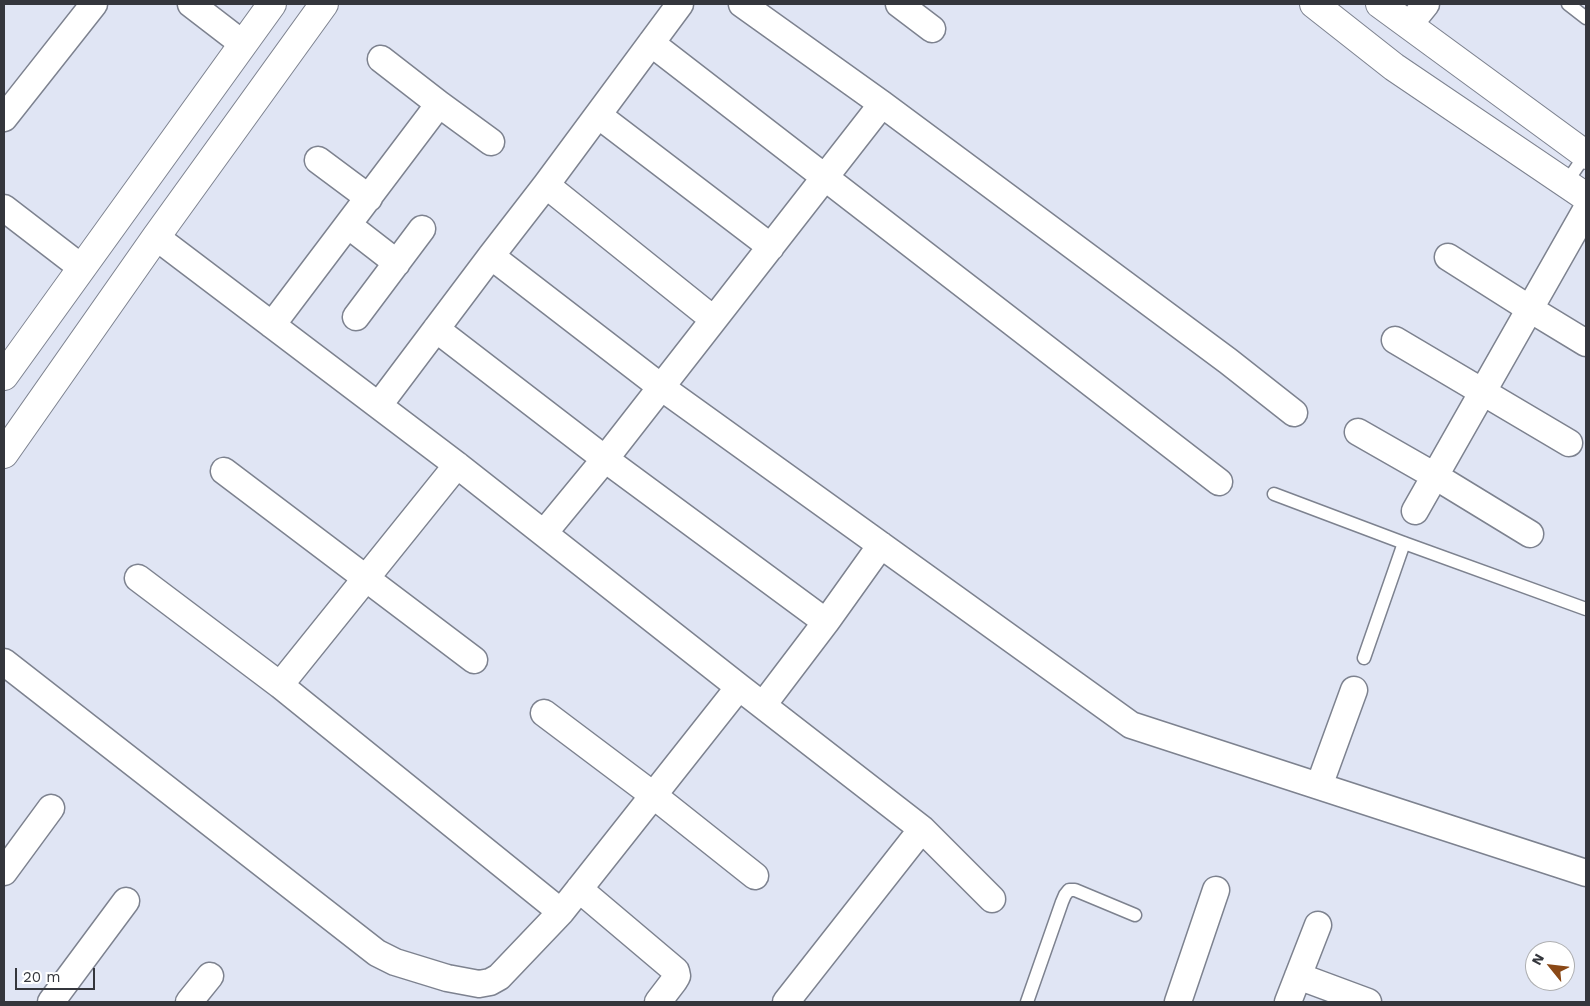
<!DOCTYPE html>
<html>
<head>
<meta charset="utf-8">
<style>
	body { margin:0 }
	#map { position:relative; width:1590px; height:1006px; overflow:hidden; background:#e0e5f4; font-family:"Work Sans",sans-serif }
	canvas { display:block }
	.frame { position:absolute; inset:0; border:5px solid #34363c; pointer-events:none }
	.north { position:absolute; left:1525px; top:941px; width:50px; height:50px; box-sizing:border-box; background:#fff; border:1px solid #aeafb1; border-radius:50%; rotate:299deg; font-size:14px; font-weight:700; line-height:20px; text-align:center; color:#34363c }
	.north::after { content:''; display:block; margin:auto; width:18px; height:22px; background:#8a4816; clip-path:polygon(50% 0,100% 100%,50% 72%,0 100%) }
	.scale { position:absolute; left:15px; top:968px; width:80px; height:22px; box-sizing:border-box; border:2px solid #34363c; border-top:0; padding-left:6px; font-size:15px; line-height:18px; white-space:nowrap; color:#34363c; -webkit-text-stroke:4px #fff; paint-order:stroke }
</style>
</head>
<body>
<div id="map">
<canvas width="1590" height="1006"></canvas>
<div class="frame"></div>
<div class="north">N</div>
<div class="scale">20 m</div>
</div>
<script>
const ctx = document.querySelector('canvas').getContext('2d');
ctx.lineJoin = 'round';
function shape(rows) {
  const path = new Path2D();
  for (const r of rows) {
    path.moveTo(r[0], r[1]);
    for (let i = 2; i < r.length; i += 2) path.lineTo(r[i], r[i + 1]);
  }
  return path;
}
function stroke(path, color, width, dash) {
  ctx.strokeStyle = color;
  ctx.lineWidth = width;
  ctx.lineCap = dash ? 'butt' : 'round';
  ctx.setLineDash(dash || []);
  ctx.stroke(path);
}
const service = shape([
	[1568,4,1586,18],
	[1566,183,1586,154],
	[1274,494,1404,543,1586,609],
	[1364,658,1404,543],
	[1027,1002,1062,902,1065,895,1069,890,1075,890,1135,915]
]);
const minor = shape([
	[191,4,243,44],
	[742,4,882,104,1228,361,1294,413],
	[899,4,932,29],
	[1409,25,1426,4],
	[651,43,1219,482],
	[439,104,491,142],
	[598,115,771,247],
	[4,118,94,4],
	[318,160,369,198],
	[546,185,713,319],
	[4,208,82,268],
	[348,225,397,263],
	[156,237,457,465,739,687,922,829,992,899],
	[491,256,661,387,1131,725,1586,873],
	[1448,257,1530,309,1586,343],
	[356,317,422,229],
	[272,325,439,104,381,59],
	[436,329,605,459,826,622,763,705],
	[1395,340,1569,443],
	[379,405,491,256,546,185,680,4],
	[1358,432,1435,476,1530,534],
	[224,471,474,660],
	[1415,511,1586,210],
	[544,533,605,459,882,104],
	[138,578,280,685,457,465],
	[826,622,881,545],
	[4,662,377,953,395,962,447,978,479,984,490,982,499,977,561,912],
	[280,685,561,912,739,687],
	[544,713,653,795,755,876],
	[1319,786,1354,690],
	[4,872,51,808],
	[579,889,676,971,677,976,674,981,658,1002],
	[1298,976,1368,1002],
	[51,1002,126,901],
	[189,1002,210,976],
	[786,1002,922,829],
	[1178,1002,1216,890],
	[1288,1002,1318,925]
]);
const tertiary = shape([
	[1314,4,1394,67,1586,197],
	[1380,4,1586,155],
	[4,376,272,4],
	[4,454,156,237,324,4]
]);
stroke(service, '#7d828f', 15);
stroke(minor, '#7d828f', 29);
stroke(tertiary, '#7d828f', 30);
stroke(service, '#fff', 12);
stroke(minor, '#fff', 26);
stroke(tertiary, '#fff', 28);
</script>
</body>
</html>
